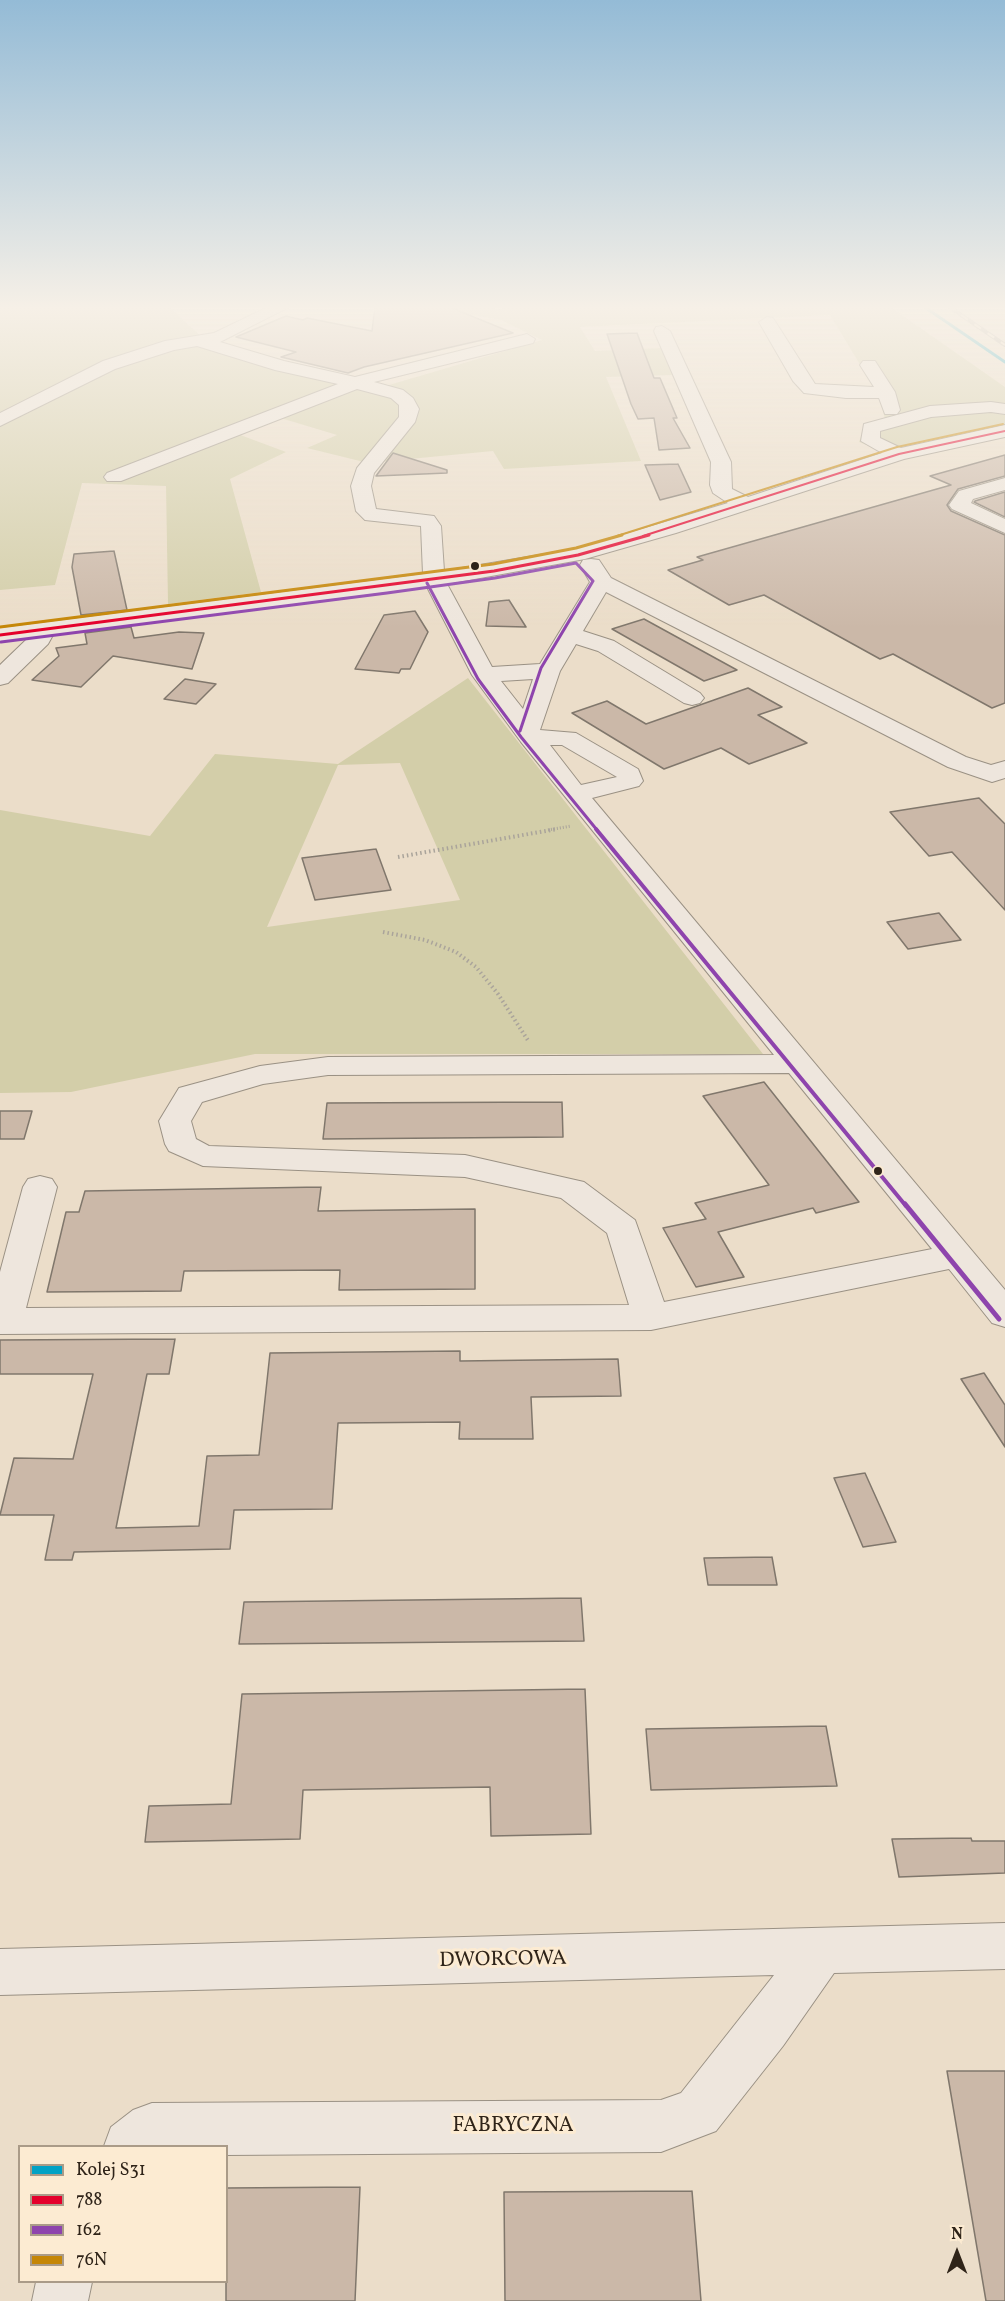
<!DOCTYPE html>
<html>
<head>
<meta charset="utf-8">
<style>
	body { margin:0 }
	#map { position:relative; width:1005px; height:2301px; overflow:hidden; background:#ebddc9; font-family:Vollkorn,serif }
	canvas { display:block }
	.legend { position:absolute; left:18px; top:2145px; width:210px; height:138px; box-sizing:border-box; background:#fcebd2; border:2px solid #aa9b88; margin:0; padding:8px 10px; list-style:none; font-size:18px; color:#2f2419 }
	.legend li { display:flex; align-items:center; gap:12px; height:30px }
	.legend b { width:30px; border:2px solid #aa9b88 }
	.north { position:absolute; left:927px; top:2223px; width:60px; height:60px; -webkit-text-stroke:4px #fcebd2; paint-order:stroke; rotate:0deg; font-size:16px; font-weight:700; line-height:24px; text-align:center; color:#2f2419 }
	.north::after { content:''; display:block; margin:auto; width:21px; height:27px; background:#2f2419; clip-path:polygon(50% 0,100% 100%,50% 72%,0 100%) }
</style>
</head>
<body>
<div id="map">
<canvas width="1005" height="2301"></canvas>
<ul class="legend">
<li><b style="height:8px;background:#02a2c5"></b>Kolej S31</li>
<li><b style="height:8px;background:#e4002b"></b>788</li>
<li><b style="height:8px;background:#8e44ad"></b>162</li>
<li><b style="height:8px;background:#c58606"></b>76N</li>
</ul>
<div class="north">N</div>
</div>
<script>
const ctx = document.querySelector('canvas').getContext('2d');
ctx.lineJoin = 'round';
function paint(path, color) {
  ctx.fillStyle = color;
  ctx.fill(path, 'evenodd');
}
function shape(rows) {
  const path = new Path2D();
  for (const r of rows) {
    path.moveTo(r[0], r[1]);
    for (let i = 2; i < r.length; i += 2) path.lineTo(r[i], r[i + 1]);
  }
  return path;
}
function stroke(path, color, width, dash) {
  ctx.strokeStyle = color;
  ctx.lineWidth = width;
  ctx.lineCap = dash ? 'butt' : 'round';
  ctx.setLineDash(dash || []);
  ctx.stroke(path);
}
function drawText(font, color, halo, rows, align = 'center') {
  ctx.font = font + ' Vollkorn,serif';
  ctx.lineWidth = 6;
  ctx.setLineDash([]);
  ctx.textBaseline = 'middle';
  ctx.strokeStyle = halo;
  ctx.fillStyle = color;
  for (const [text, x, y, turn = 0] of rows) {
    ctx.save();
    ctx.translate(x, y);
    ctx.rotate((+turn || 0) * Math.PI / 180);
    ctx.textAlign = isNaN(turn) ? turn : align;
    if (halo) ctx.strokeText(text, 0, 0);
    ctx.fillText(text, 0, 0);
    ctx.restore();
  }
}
paint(shape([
	[0,306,168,306,205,340,372,390,542,340,501,320,421,306,492,306,496,310,515,306,889,306,1005,387,1005,425,980,428,884,452,859,442,865,425,885,419,879,396,830,315,580,327,595,351,661,348,673,375,606,377,641,461,504,469,493,451,368,463,307,448,337,435,274,416,235,433,286,452,230,479,261,592,168,604,166,486,82,483,55,585,0,590],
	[468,678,763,1054,255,1054,71,1092,0,1093,0,810,150,836,215,754,338,764],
	[400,763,460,900,267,927,338,765]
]), '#d3cea9');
const building = shape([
	[375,306,447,306,513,333,364,367,348,373,281,357,296,352,236,337,286,316,303,320,307,318,372,331,375,306],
	[637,333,654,378,660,378,677,418,673,418,690,448,659,450,654,418,638,419,631,404,607,334,637,333],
	[393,453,447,470,447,473,376,476,393,453],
	[1005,455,1005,476,958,489,947,505,951,511,1005,535,1005,703,992,708,893,654,880,659,764,595,729,605,668,570,703,560,697,557,951,485,930,476,1005,455],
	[678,464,691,492,660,500,645,465,678,464],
	[1005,492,1005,517,974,502,975,501,1005,492],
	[114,551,127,610,81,615,72,567,74,554,114,551],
	[509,600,526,627,486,626,489,602,509,600],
	[415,611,428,632,410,669,401,669,399,673,355,669,384,615,415,611],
	[644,619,737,670,704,681,612,629,644,619],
	[131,627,134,638,179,632,204,633,192,669,113,656,81,687,32,680,59,656,56,648,87,644,85,633,131,627],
	[185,679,216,684,196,704,164,699,185,679],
	[748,688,782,707,758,715,807,743,749,764,721,748,664,769,572,713,607,701,646,724,748,688],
	[979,798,1005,824,1005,910,952,852,929,856,890,812,979,798],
	[376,849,391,890,315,900,302,858,376,849],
	[939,913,961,940,908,949,887,922,939,913],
	[764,1082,859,1202,816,1213,813,1208,718,1232,744,1277,696,1287,663,1228,706,1219,695,1203,769,1185,703,1096,764,1082],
	[562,1102,563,1137,323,1139,327,1103,562,1102],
	[0,1111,32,1111,24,1139,0,1139,0,1111],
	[321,1187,318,1211,475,1209,475,1289,339,1290,340,1270,184,1271,181,1291,47,1292,66,1212,79,1212,85,1191,321,1187],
	[175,1339,169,1374,147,1374,116,1528,199,1526,207,1456,259,1455,270,1353,460,1351,460,1361,618,1359,621,1396,531,1397,533,1439,459,1439,460,1422,338,1423,332,1509,234,1510,230,1549,74,1552,72,1560,45,1560,54,1515,0,1515,14,1458,73,1459,93,1374,0,1374,0,1340,175,1339],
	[984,1373,1005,1405,1005,1447,961,1379,984,1373],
	[865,1473,896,1542,863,1547,834,1478,865,1473],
	[772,1557,777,1585,708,1585,704,1558,772,1557],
	[581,1598,584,1641,239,1644,244,1602,581,1598],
	[585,1689,591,1834,491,1836,490,1787,303,1790,300,1839,145,1842,149,1806,231,1804,242,1694,585,1689],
	[826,1726,837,1786,651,1790,646,1729,826,1726],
	[971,1838,972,1841,1005,1841,1005,1873,899,1877,892,1839,971,1838],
	[947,2071,1005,2071,1005,2301,986,2301,947,2071],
	[360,2187,355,2301,226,2301,226,2188,360,2187],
	[692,2191,701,2301,505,2301,504,2192,692,2191]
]);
paint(building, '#cbb8a8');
stroke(building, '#80776c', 1.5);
const minor = shape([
	[270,306,291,306,220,342,284,361,355,377,527,334,535,339,533,343,374,382,403,390,413,398,419,409,415,422,374,473,371,486,376,509,434,516,441,526,444,571,575,549,728,503,713,493,710,485,711,462,654,331,656,327,662,326,670,331,731,462,732,489,748,497,882,453,861,441,864,424,930,406,991,402,1005,404,1005,414,991,412,931,417,880,431,880,438,901,448,1005,425,1005,437,904,459,676,533,585,559,447,584,492,667,540,664,590,582,580,565,583,560,591,559,599,560,611,578,966,757,991,765,1005,761,1005,778,992,782,948,767,606,592,583,631,614,641,700,693,704,698,700,703,692,705,684,703,598,651,576,644,560,671,540,730,576,733,638,769,643,781,639,786,592,798,1005,1290,1005,1327,992,1323,949,1269,651,1330,0,1334,0,1272,23,1187,28,1179,40,1176,52,1179,57,1187,26,1308,629,1305,607,1233,561,1198,465,1177,203,1166,169,1151,165,1144,159,1121,179,1088,260,1066,328,1057,774,1055,521,742,472,675,427,587,53,635,48,644,8,683,0,685,0,665,28,638,0,642,0,628,423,574,421,526,365,520,356,511,351,486,357,468,399,417,399,405,391,398,357,389,121,481,107,481,104,477,107,473,338,384,275,370,197,346,174,350,115,369,0,426,0,413,103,361,165,341,214,333,270,306],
	[533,679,523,709,501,681,533,679],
	[550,745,562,745,617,777,581,785,550,745],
	[789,1073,932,1249,664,1302,635,1220,584,1182,465,1155,209,1146,196,1139,191,1121,202,1102,263,1084,328,1075,789,1073],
	[767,317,773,318,815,384,874,387,860,365,863,361,875,361,895,392,900,410,897,414,885,414,879,398,846,398,804,393,793,381,759,322,767,317],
	[1005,478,1005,490,973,499,971,503,1005,519,1005,533,952,509,949,505,959,491,1005,478],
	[1005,1923,1005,1969,834,1973,783,2046,716,2131,661,2152,226,2155,226,2146,104,2146,111,2127,133,2110,152,2103,661,2100,681,2093,774,1975,0,1995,0,1949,1005,1923],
	[36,2282,92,2282,88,2301,32,2301,36,2282]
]);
stroke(minor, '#9a9184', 2);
stroke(shape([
	[548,830,571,826]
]), '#aaa49b', 3, [1, 2]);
stroke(shape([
	[398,857,557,829],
	[383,932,425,940,456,952,476,967,498,994,529,1042]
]), '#aaa49b', 4, [1.5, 3]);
paint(minor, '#eee6dd');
const rail = shape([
	[948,306,1005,345]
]);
stroke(rail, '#aaa49b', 4);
stroke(rail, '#fcebd2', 2, [8]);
stroke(shape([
	[643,536,899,454,1005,431]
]), '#e4002b', 2);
stroke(shape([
	[0,635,494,571,578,555,649,535]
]), '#e4002b', 3);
stroke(shape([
	[427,583,478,679,521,737,597,830],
	[1,642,387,593,495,578,576,563,593,581,541,668,520,731]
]), '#8e44ad', 3);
stroke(shape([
	[596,829,906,1206]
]), '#8e44ad', 4);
stroke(shape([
	[905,1204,999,1319]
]), '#8e44ad', 5);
stroke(shape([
	[617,536,897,447,1003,424]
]), '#c58606', 2);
stroke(shape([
	[0,627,493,564,576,548,622,535]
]), '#c58606', 3);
stroke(shape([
	[923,306,1005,362]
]), '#02a2c5', 3);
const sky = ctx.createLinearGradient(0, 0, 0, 628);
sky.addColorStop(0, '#94bbd6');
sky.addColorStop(0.49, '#f6f0e7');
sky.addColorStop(1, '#f6f0e700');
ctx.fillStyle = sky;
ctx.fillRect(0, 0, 1005, 628);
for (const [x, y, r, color] of [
	[475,566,5,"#2f2419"],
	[878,1171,5,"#2f2419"]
]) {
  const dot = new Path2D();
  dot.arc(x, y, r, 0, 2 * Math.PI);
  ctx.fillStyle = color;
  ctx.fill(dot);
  stroke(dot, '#fcebd2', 2);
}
drawText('21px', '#2f2419', '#fcebd2', [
	["DWORCOWA",503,1961,-1],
	["FABRYCZNA",513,2127]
]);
</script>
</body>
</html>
